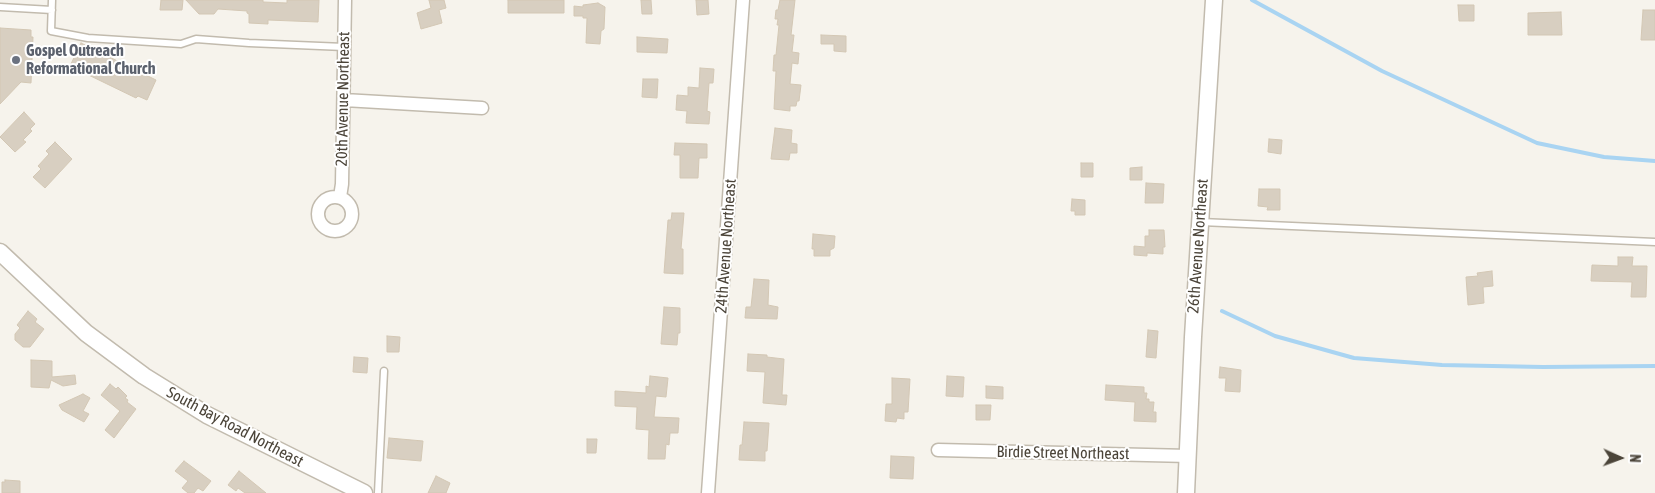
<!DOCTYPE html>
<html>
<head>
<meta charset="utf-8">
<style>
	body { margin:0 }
	#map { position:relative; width:1655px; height:493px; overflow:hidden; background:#f6f3ec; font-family:"Asap Condensed",sans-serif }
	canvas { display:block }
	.north { position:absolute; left:1595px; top:433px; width:50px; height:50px; -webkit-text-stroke:4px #fff; paint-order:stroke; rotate:92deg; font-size:14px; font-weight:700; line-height:20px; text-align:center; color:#4b4439 }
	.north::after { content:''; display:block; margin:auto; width:18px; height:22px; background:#4b4439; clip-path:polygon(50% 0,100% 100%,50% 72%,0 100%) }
</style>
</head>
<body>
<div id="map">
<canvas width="1655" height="493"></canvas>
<div class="north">N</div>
</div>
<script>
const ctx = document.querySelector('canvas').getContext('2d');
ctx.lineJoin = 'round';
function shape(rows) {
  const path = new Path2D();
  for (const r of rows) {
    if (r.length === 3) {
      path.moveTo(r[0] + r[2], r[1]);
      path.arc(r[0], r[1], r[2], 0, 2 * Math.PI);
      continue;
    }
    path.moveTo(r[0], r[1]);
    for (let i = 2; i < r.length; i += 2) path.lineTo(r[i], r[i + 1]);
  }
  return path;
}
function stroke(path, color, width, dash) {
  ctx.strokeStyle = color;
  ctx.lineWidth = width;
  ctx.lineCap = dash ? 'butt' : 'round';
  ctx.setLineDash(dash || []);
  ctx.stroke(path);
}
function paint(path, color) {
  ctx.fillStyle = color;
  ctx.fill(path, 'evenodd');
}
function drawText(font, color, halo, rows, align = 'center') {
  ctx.font = font + ' "Asap Condensed",sans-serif';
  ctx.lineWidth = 4;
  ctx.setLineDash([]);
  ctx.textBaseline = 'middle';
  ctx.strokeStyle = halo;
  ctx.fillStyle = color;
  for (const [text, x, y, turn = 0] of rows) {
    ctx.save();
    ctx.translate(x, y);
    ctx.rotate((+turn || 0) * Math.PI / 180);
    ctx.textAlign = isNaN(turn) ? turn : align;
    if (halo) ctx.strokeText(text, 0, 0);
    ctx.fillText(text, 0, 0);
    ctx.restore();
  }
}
stroke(shape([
	[1252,0,1382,71,1537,143,1604,157,1655,161],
	[1222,311,1275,336,1354,358,1442,365,1543,367,1655,366]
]), '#a9d4f2', 4);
const building = shape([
	[161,0,183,0,182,10,160,10,161,0],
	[186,0,263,0,263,2,287,3,287,0,319,0,318,22,268,20,268,24,249,23,249,14,247,13,247,11,218,9,214,14,199,14,186,0],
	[429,0,444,0,446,8,439,10,442,23,421,29,417,13,431,8,429,0],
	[508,0,564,0,564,13,508,13,508,0],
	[641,0,651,0,652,14,642,14,641,0],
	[696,0,708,0,709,14,697,15,696,0],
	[780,0,795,0,791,35,794,35,792,52,799,53,798,64,792,63,790,84,801,85,799,101,797,101,796,106,790,106,790,111,774,109,776,71,773,71,774,55,776,55,779,25,777,25,778,19,775,19,776,10,778,10,780,0],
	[598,3,605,7,604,29,601,31,600,44,586,43,587,18,583,18,583,16,574,16,574,6,583,7,583,5,598,3],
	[1458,5,1474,5,1474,21,1459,21,1458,5],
	[1643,10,1655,10,1655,40,1641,40,1643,10],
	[1561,12,1562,35,1528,35,1528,13,1561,12],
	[0,28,31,30,31,37,33,37,31,83,21,82,0,104,0,28],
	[821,35,846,36,846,52,834,51,834,44,821,44,821,35],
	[637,37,668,39,667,53,637,52,637,37],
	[81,43,156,80,147,100,138,96,136,98,70,66,81,43],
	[700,68,714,69,713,83,709,83,707,111,710,112,709,124,686,123,687,111,676,110,677,95,688,96,688,87,699,88,700,68],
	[643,79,658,79,657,98,642,97,643,79],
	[24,112,35,124,30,129,32,131,23,140,26,142,15,152,0,137,24,112],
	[775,128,792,130,791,143,797,144,797,153,790,153,789,160,771,159,775,128],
	[1269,139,1282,140,1281,154,1268,152,1269,139],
	[55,142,72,159,45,188,33,177,41,169,38,166,49,154,46,151,55,142],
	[675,143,707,144,707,158,699,158,698,178,680,178,680,155,674,155,675,143],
	[1081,163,1093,163,1093,177,1081,177,1081,163],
	[1142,167,1142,180,1130,180,1130,168,1142,167],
	[1146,183,1164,184,1163,203,1145,203,1146,183],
	[1259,189,1280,189,1280,210,1267,210,1268,207,1258,206,1259,189],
	[1072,199,1085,200,1085,215,1075,215,1075,211,1071,211,1072,199],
	[672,213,684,213,681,249,683,249,683,274,664,273,668,220,671,220,672,213],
	[1149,230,1164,230,1165,247,1163,247,1163,254,1147,253,1147,256,1134,255,1134,246,1145,247,1145,236,1149,236,1149,230],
	[813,234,835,236,834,248,830,250,830,256,814,256,814,249,812,249,813,234],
	[1618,257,1633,257,1632,266,1647,266,1646,297,1631,297,1632,282,1591,281,1592,265,1618,266,1618,257],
	[1492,271,1493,286,1483,287,1484,303,1468,305,1466,277,1478,276,1477,273,1492,271],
	[754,279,769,280,768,305,778,307,777,319,745,318,746,307,751,307,754,279],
	[664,307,680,308,680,333,678,333,677,345,661,344,664,307],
	[28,311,37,319,35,322,44,329,30,347,23,347,15,340,15,334,20,328,17,325,28,311],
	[1148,330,1158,331,1156,358,1146,357,1148,330],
	[387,336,400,337,399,352,387,352,387,336],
	[748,354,767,355,767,357,784,359,782,395,787,395,786,405,763,403,765,372,747,371,748,354],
	[354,357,368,358,367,373,353,372,354,357],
	[31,360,52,361,52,377,75,375,76,384,63,386,51,380,49,388,31,387,31,360],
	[1220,367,1241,370,1240,392,1225,391,1226,378,1219,378,1220,367],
	[650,376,668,378,666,397,656,396,654,417,679,418,678,433,670,433,669,445,666,444,665,459,648,459,649,430,636,429,637,407,615,406,615,391,646,393,646,386,649,387,650,376],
	[947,376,964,377,963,397,946,396,947,376],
	[892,378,910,379,908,412,904,412,904,419,897,418,896,422,885,421,886,404,892,404,892,378],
	[110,384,116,389,118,387,127,396,125,398,128,400,127,402,136,409,114,438,105,430,120,411,101,395,110,384],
	[1106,385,1144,387,1144,393,1147,393,1146,399,1149,399,1149,402,1154,402,1153,412,1156,412,1156,422,1134,421,1135,402,1105,400,1106,385],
	[986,386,1003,387,1003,399,986,398,986,386],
	[83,394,90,398,83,411,89,414,84,422,62,410,59,405,83,394],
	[976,405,991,405,990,420,976,420,976,405],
	[744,422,769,423,767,451,765,451,765,461,739,460,740,445,742,445,744,422],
	[389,438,423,441,421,461,387,458,389,438],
	[587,439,597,439,596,453,587,453,587,439],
	[891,456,914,457,913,479,890,478,891,456],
	[184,461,211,481,203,491,198,488,194,493,188,493,182,488,188,481,175,471,184,461],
	[239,471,266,493,245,493,238,488,236,491,228,485,239,471],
	[436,476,450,483,446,493,428,493,436,476],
	[5,480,20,481,20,493,2,493,2,482,5,482,5,480]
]);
paint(building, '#d8cfc1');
stroke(building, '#d3c7b4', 1);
const service = shape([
	[52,0,51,31,88,38,181,44,196,39,249,43,344,47],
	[0,7,52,10],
	[1201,222,1655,242],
	[378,493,384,371]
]);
const minor = shape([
	[344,100,482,108],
	[335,214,17],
	[340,197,342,184,345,0],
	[938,450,1189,456],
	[708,493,743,0]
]);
const tertiary = shape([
	[0,252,86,333,144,376,207,415,364,493],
	[1186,493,1193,337,1214,0]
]);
stroke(service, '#c2bbae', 9);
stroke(minor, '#c2bbae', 15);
stroke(tertiary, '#c2bbae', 19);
stroke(service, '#fff', 6);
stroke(minor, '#fff', 12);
stroke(tertiary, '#fff', 16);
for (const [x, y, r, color] of [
	[16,60,5,"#6b7280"]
]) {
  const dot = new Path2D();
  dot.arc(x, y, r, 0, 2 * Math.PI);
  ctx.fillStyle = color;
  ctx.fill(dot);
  stroke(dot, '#fff', 2);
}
drawText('bold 16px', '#5b616d', '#fff', [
	["Gospel Outreach",26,51],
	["Reformational Church",26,69]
], 'left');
drawText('16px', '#4b4439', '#fff', [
	["20th Avenue Northeast",343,99,-89],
	["24th Avenue Northeast",726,246,-86],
	["26th Avenue Northeast",1198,246,-86],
	["South Bay Road Northeast",235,427,28],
	["Birdie Street Northeast",1063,453,1]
]);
</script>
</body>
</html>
